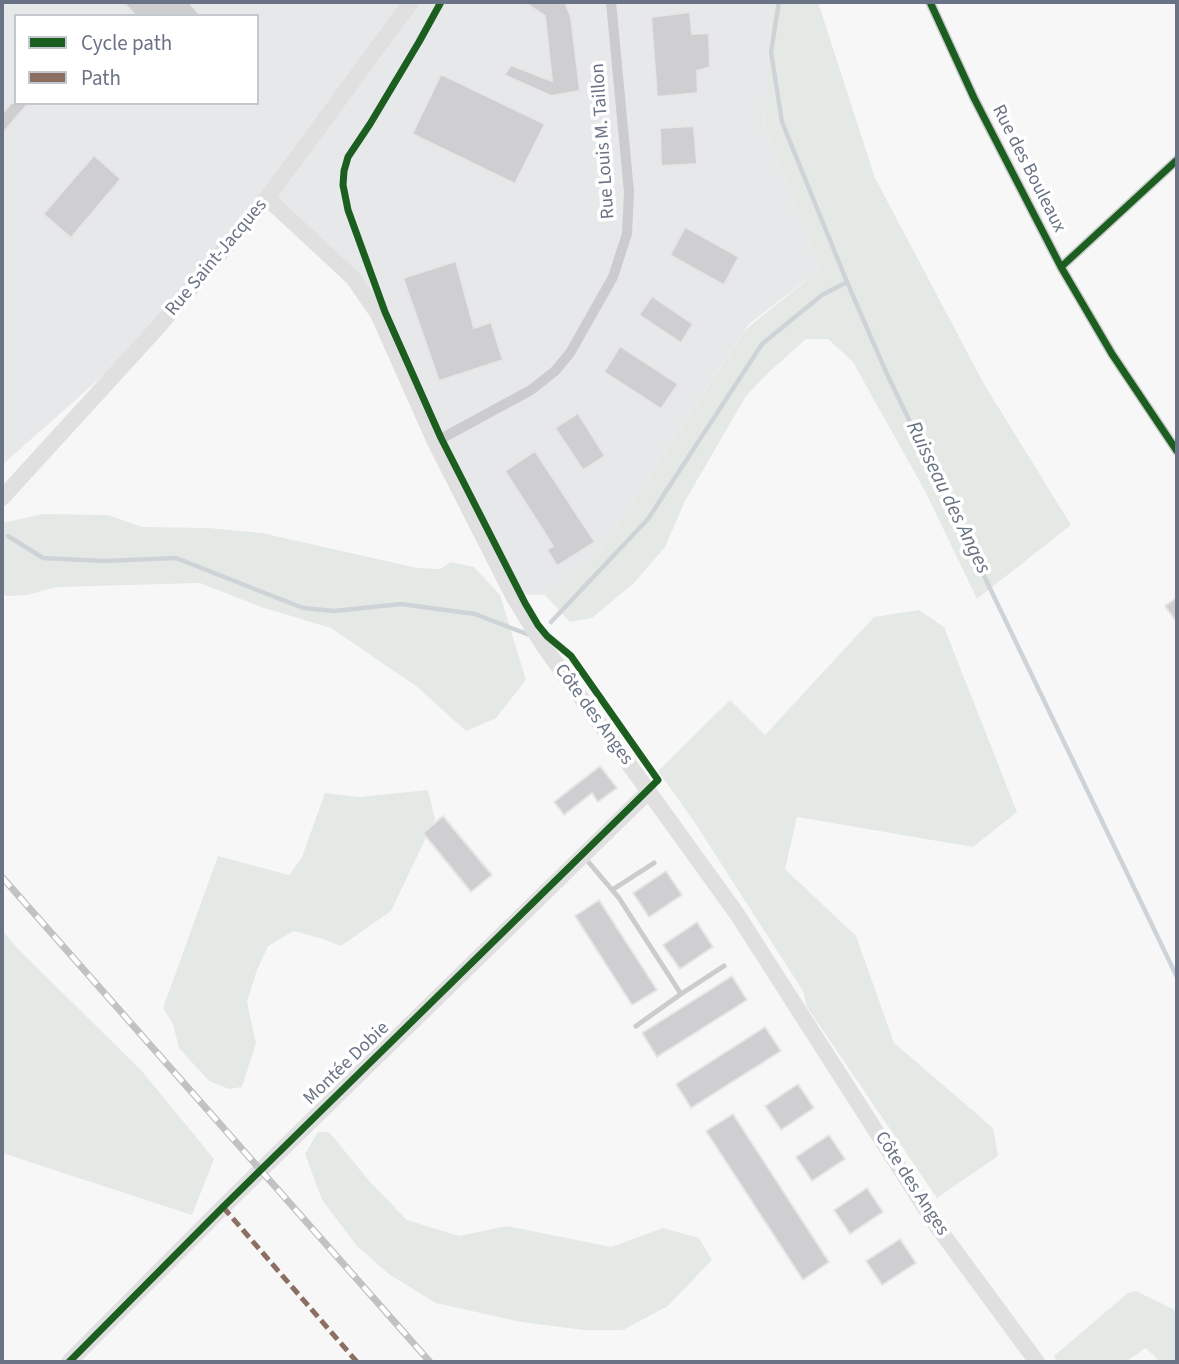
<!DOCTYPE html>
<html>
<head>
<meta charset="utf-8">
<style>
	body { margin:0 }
	#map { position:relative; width:1179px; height:1364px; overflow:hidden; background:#f7f7f7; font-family:"Source Sans 3",sans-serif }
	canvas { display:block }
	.frame { position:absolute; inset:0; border:4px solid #6a7385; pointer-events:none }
	.legend { position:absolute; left:14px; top:14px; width:245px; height:91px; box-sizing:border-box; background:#fff; border:2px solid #c3c7ce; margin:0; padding:9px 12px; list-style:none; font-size:21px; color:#6a7385 }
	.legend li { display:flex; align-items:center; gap:14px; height:35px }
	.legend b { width:35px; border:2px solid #c3c7ce }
</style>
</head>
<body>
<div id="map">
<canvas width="1179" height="1364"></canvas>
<div class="frame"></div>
<ul class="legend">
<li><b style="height:9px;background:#1b5e20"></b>Cycle path</li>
<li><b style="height:9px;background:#8d6e63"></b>Path</li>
</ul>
</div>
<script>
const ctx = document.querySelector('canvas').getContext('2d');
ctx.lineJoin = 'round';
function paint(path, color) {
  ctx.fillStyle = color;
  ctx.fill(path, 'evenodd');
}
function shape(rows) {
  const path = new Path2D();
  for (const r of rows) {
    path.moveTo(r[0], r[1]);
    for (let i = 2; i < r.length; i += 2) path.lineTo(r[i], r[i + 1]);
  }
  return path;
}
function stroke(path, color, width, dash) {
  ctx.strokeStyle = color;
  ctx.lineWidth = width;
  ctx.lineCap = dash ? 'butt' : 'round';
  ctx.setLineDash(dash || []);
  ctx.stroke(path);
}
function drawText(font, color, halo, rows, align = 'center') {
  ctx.font = font + ' "Source Sans 3",sans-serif';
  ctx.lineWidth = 7;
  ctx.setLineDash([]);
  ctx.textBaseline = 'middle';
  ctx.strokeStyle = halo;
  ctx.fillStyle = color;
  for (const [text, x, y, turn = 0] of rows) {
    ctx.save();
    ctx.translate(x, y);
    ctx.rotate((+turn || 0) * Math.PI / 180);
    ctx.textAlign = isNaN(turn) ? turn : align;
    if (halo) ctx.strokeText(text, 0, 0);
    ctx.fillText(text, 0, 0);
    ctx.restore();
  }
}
paint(shape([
	[2,2,772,2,764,127,820,269,748,325,601,549,545,595,512,594,378,314,267,198,159,326,2,465],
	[16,16,257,16,257,103,16,103]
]), '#e7e8e9');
paint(shape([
	[772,2,818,2,875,178,984,384,1071,525,977,599,926,493,853,362,828,339,806,339,770,371,746,396,685,501,665,547,634,583,592,618,570,622,545,595,601,549,745,330,820,269,764,127],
	[43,514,108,515,142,527,209,528,262,533,417,568,440,569,451,562,474,567,500,595,526,680,496,718,466,731,416,686,331,628,261,607,200,583,57,587,27,595,7,596,2,593,2,523],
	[919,610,944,627,1017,812,973,847,797,817,785,869,856,936,894,1043,993,1128,998,1156,937,1198,807,1007,803,991,695,823,658,771,730,700,765,735,874,617],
	[428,790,435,819,391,911,341,946,323,939,294,931,268,946,257,970,247,1002,256,1043,242,1087,229,1089,209,1081,179,1048,173,1024,163,1008,218,856,289,875,302,857,325,793,359,797],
	[2,930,18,949,141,1070,214,1159,192,1215,2,1153],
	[318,1132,329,1132,371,1183,407,1220,459,1236,507,1226,611,1247,663,1228,699,1238,712,1260,668,1306,623,1330,584,1330,521,1322,436,1303,390,1275,357,1246,322,1200,305,1154],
	[1136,1291,1177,1311,1177,1362,1160,1362,1146,1348,1125,1362,1057,1362,1054,1356,1128,1293]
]), '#e5e9e5');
stroke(shape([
	[779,2,771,52,782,122,847,282,886,372,1177,977],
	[8,536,43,558,104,561,176,558,303,608,334,611,401,604,475,614,532,636],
	[551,622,648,519,762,344,822,295,847,282]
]), '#ced3d8', 4.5);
const building = shape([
	[123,2,189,2,201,16,136,16,123,2],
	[524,2,565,2,571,17,580,91,551,96,504,75,511,65,552,81,545,16,524,2],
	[690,12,692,34,709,33,710,67,697,71,698,93,657,97,651,17,690,12],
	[441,74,545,124,515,184,412,134,441,74],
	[11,103,29,103,2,134,2,114,11,103],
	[694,126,697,164,661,166,660,128,694,126],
	[94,155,121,179,71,238,43,214,94,155],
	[685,227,739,257,724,285,670,255,685,227],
	[456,261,474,328,491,322,503,360,439,381,403,278,456,261],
	[652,296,693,324,681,343,639,315,652,296],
	[620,346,678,384,661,409,604,372,620,346],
	[578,413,605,456,583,470,555,428,578,413],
	[535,451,595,542,557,566,547,550,553,546,505,471,535,451],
	[1177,597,1177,623,1165,606,1177,597],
	[600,766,617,788,598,802,592,793,564,815,554,802,600,766],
	[443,816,492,875,471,892,423,833,443,816],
	[666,871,682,895,649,917,633,893,666,871],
	[599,900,657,990,632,1005,575,916,599,900],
	[697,922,713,947,680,969,663,945,697,922],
	[732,976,747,1000,657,1057,642,1033,732,976],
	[765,1027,781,1051,691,1108,676,1084,765,1027],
	[798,1084,814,1108,781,1130,765,1106,798,1084],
	[733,1114,829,1262,803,1280,706,1131,733,1114],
	[829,1135,845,1159,812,1181,796,1157,829,1135],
	[867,1188,883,1212,850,1234,834,1210,867,1188],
	[900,1239,916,1263,882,1285,866,1261,900,1239]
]);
paint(building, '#cfcfd1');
stroke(building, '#e6e6e6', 2);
stroke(shape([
	[585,858,619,898,681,994,636,1026],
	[612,890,654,863],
	[681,994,724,966]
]), '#ccccce', 5);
stroke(shape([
	[930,2,974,98,1061,267,1112,354,1177,451],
	[1061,267,1177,160],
	[435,442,531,390,555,371,570,353,613,277,627,234,629,192,611,2]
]), '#ccccce', 10);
stroke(shape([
	[267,198,353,278,378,314,435,442,512,594,543,645,737,914,936,1225,1037,1362],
	[2,498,159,326,267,198,411,2],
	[69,1362,223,1207,649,791]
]), '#e0e0e1', 16);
const rail = shape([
	[2,877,430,1362]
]);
stroke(rail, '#c2c2c4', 7);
stroke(rail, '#fff', 4.5, [13]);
stroke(shape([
	[223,1207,357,1362]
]), '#8d6e63', 5, [10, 5]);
stroke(shape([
	[930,2,974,98,1061,267,1112,354,1177,451],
	[1061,267,1177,160],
	[69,1362,223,1207,658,780,571,656,547,636,538,625,525,603,441,438,385,312,348,210,343,185,344,171,348,157,370,124,419,42,441,2]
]), '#1b5e20', 7);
drawText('19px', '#6a7385', '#fff', [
	["Rue Louis M. Taillon",604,141,-94],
	["Rue des Bouleaux",1028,169,63],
	["Rue Saint-Jacques",217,258,-50],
	["Côte des Anges",593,715,54],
	["Montée Dobie",347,1064,-44],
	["Côte des Anges",911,1184,57]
]);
drawText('italic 21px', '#667380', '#fff', [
	["Ruisseau des Anges",947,498,64]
]);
</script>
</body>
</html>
